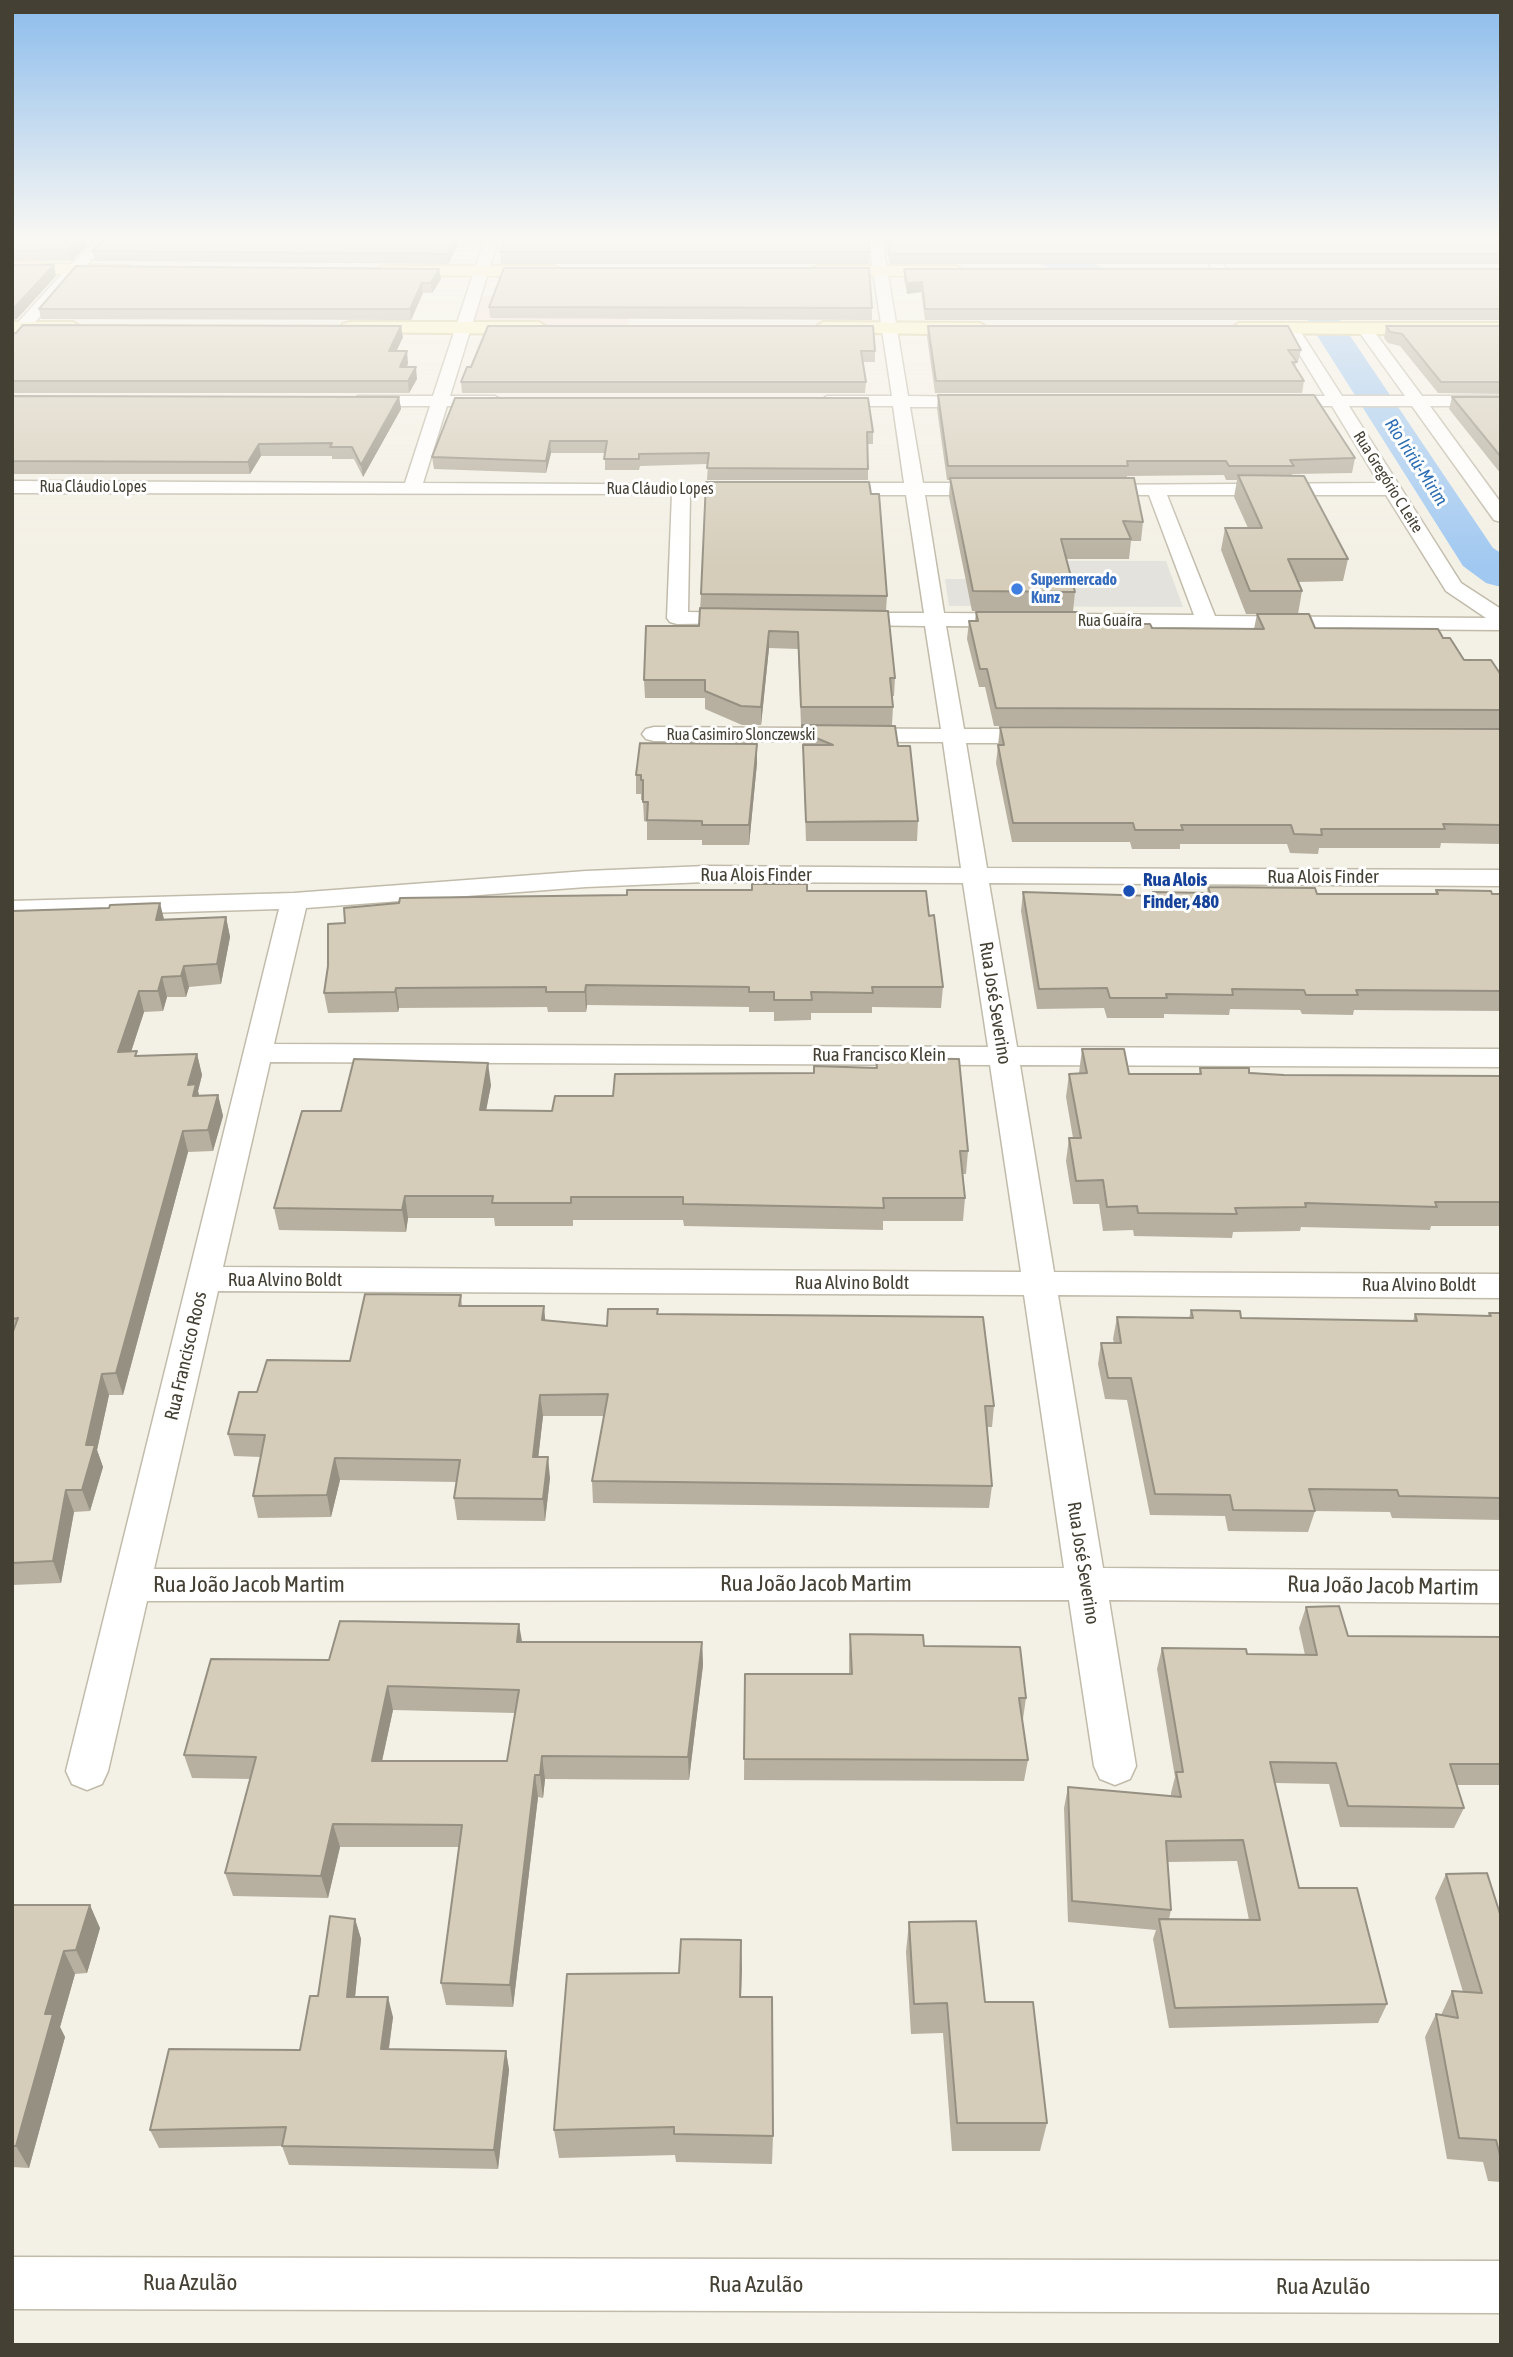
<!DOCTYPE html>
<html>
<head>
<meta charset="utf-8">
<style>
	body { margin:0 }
	#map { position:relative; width:1513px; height:2357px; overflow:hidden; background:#f3f0e5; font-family:"Asap Condensed",sans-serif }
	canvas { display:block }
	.frame { position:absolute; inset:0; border:14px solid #454034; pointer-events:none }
</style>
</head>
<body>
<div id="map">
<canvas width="1513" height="2357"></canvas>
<div class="frame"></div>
</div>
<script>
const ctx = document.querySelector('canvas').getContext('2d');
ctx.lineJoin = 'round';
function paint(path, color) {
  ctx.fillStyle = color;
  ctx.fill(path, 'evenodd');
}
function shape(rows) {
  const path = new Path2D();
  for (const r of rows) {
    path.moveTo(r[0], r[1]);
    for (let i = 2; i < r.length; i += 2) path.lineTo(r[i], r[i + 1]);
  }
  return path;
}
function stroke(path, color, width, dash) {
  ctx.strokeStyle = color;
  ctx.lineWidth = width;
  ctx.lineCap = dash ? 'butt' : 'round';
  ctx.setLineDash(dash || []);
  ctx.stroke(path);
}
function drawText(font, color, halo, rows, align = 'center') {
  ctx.font = font + ' "Asap Condensed",sans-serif';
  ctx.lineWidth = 6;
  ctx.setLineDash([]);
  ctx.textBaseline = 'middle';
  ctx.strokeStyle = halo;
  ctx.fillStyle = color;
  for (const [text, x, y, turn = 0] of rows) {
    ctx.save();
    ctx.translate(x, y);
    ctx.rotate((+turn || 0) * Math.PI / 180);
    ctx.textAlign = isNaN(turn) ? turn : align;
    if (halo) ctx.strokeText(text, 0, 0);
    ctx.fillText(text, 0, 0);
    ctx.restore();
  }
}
paint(shape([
	[479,296,632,296,628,326,469,326]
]), '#f4ded8');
paint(shape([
	[1059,561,1166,561,1183,607,949,606,945,579,966,579]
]), '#e3e2dd');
paint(shape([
	[937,238,1007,238,1037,243,1113,271,1152,278,1258,275,1305,284,1324,297,1493,548,1501,553,1501,587,1486,583,1463,566,1301,310,1284,299,1258,295,1152,298,1094,286,1030,260,941,244,937,238]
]), '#a0c8f1');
const street = shape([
	[12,238,153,238,154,239,147,243,110,243,78,273,18,342,12,344,12,329,68,267,94,243,12,243,12,238],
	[406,238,553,240,546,244,497,244,450,396,495,396,503,401,495,406,447,406,423,483,754,485,756,489,747,495,690,494,688,612,742,613,749,615,752,619,749,623,677,624,670,622,667,618,672,494,12,493,12,481,405,483,430,406,358,406,350,401,358,396,433,396,483,244,412,244,407,243,406,238],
	[868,238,882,238,908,396,981,397,989,402,981,407,910,407,923,483,992,483,1001,489,992,495,925,495,944,613,1194,615,1149,495,1093,495,1084,489,1086,485,1379,483,1332,406,1275,406,1267,401,1275,396,1325,396,1284,329,1287,326,1297,326,1342,396,1405,396,1357,329,1365,324,1370,326,1422,396,1501,396,1501,406,1430,406,1501,503,1501,522,1494,520,1412,406,1349,406,1461,583,1501,609,1501,630,946,626,964,729,1041,729,1049,731,1053,736,1049,741,1041,743,966,743,987,868,1501,870,1501,886,989,883,1017,1047,1501,1049,1501,1067,1020,1065,1054,1272,1501,1274,1501,1298,1058,1295,1103,1568,1501,1571,1501,1603,1109,1600,1136,1766,1130,1779,1115,1785,1100,1779,1094,1766,1069,1600,147,1601,108,1771,102,1784,87,1790,72,1784,66,1771,279,909,12,917,12,901,294,893,586,871,706,866,961,868,943,742,654,741,646,739,642,734,646,729,654,727,941,729,925,626,846,625,839,623,836,619,839,615,846,613,924,613,906,495,827,495,818,489,827,483,904,483,893,406,827,406,819,401,827,396,892,396,868,238],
	[1167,495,1386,495,1446,591,1486,618,1215,616,1167,495],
	[706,882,963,883,988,1047,274,1044,306,908,586,887,706,882],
	[270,1062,990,1065,1021,1272,223,1267,270,1062],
	[218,1291,1024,1295,1064,1568,154,1569,218,1291],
	[1181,238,1205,238,1228,271,1226,274,1216,274,1195,244,1181,238],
	[12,2257,1501,2261,1501,2313,12,2309,12,2257]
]);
const secondary = shape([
	[12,263,127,266,136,271,127,276,12,273,12,263],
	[386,266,554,266,563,271,554,276,380,275,377,271,380,267,386,266],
	[817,266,956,266,965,271,956,276,811,275,808,271,817,266],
	[12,322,73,322,82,328,73,334,12,334,12,322],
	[350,322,539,322,548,328,539,334,343,332,341,328,343,324,350,322],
	[823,322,980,323,989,329,980,335,816,332,814,328,823,322],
	[1239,323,1501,323,1501,335,1232,333,1230,329,1239,323]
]);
stroke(street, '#c1bbaa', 3);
stroke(secondary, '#d4c894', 4);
paint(street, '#fff');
paint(secondary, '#fff6c3');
paint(shape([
	[12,238,86,238,87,246,71,261,12,261],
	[884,238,1501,238,1501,264,890,264],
	[457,247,448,264,95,261,92,251],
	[500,252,870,252,869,264,501,264],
	[904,269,1501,269,1501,320,925,320,921,292,907,294,904,280],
	[441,279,432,293,423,293,411,320,41,319,39,309],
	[489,307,872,308,872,320,490,318],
	[488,326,875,351,875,362,863,362,866,382,865,393,462,393,461,382,471,367],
	[928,326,1301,350,1298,362,1296,362,1295,368,1304,381,1302,393,935,393,927,337],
	[1386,326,1501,326,1501,394,1438,393,1400,346,1388,343,1384,338],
	[12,334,403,337,396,351,408,363,407,367,417,379,409,393,12,393],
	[938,395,1355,458,1352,473,1292,474,1292,476,1348,559,1343,581,1298,582,1302,591,1298,614,1315,628,1443,638,1464,660,1501,675,1501,728,994,726,985,687,979,687,967,639,969,621,975,621,976,612,1083,624,1152,628,1254,629,1257,614,1246,614,1221,550,1225,528,1248,528,1234,497,1237,480,1226,480,1224,475,1127,476,1127,478,1143,522,1141,541,1131,541,1129,559,1066,559,1075,592,1073,612,972,611,949,497,950,480,947,480,937,409],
	[12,396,399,397,401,409,363,477,354,459,332,459,332,456,261,456,250,474,12,474],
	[1452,397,1501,397,1501,474,1449,409],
	[455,398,873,432,873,444,868,444,868,480,707,480,708,464,640,466,639,470,605,470,605,453,551,453,546,473,434,469,432,457],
	[701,594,887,596,886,611,895,678,894,696,892,696,893,707,892,725,918,821,917,841,806,841,802,725,801,725,798,649,769,648,761,725,742,725,705,709,705,698,645,698,644,680,699,626],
	[1000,727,1501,729,1501,844,1441,843,1440,848,1319,848,1318,854,1290,853,1287,844,1180,844,1180,849,1132,849,1130,842,1012,842,996,763],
	[757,763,749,845,702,845,702,840,647,840,647,822,644,821,643,800,641,800,641,794,636,794,636,775],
	[1208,887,1317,894,1435,894,1436,890,1501,894,1501,1011,1354,1010,1353,1015,1302,1014,1300,1010,1230,1009,1229,1015,1164,1014,1164,1018,1107,1018,1104,1008,1037,1009,1021,911,1023,892,1152,896,1153,892,1207,893],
	[807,891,929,916,943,987,941,1008,872,1007,872,1013,811,1013,811,1020,774,1021,774,1012,749,1012,749,1007,587,1005,586,1012,548,1012,547,1007,399,1008,398,1012,328,1013,324,993,627,895],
	[12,911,164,920,226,917,230,937,221,984,189,987,186,997,167,997,163,1011,144,1012,131,1052,138,1056,197,1054,202,1075,198,1091,199,1095,218,1095,223,1116,213,1151,188,1152,123,1395,109,1395,97,1450,103,1467,90,1511,74,1512,61,1583,12,1585],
	[1082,1049,1129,1074,1199,1074,1200,1068,1284,1075,1501,1076,1501,1226,1431,1226,1430,1230,1301,1227,1300,1231,1233,1232,1232,1238,1134,1236,1133,1230,1103,1231,1099,1204,1073,1204,1066,1161,1069,1138,1073,1138,1066,1097,1069,1074,1079,1073],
	[876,1058,968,1151,966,1174,963,1174,965,1198,963,1221,883,1221,883,1230,684,1226,683,1220,573,1220,573,1226,495,1226,494,1218,408,1218,406,1232,279,1230,274,1208,341,1111,491,1085,486,1110,552,1111,613,1096,814,1073,876,1068],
	[461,1295,462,1306,545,1320,607,1326,658,1314,994,1406,992,1427,986,1427,992,1486,989,1508,593,1503,592,1481,604,1416,543,1416,538,1457,550,1478,545,1521,457,1520,454,1498,456,1482,340,1480,331,1517,258,1518,253,1496,261,1457,234,1456,228,1434,257,1392,350,1361],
	[1191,1310,1241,1318,1413,1321,1415,1314,1488,1316,1489,1313,1501,1313,1501,1520,1392,1518,1390,1512,1315,1511,1308,1532,1228,1531,1225,1516,1150,1515,1127,1400,1105,1399,1098,1364,1101,1343,1114,1343,1113,1339,1117,1317,1189,1318],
	[1306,1607,1348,1636,1501,1637,1501,1785,1456,1785,1464,1808,1454,1828,1340,1827,1329,1784,1275,1783,1299,1888,1387,2004,1378,2023,1169,2028,1153,1939,1156,1930,1068,1922,1064,1808,1068,1787,1171,1796,1171,1793,1175,1777,1157,1669,1162,1648,1247,1654,1305,1655,1299,1628],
	[1237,1861,1249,1920,1169,1919,1171,1910,1168,1862],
	[850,1634,924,1646,1026,1698,1023,1719,1022,1719,1028,1760,1024,1781,744,1780,745,1674,849,1674,849,1656],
	[522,1642,702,1642,703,1665,689,1780,545,1779,543,1798,538,1797,513,2007,446,2005,441,1983,459,1847,340,1847,328,1898,233,1896,225,1873,250,1779,192,1778,184,1755,329,1660],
	[393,1710,515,1713,507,1761,382,1761],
	[1446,1874,1501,1917,1501,2182,1488,2181,1483,2162,1447,2159,1425,2037,1436,2014,1441,2015,1452,1991,1463,1992,1435,1898],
	[12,1905,100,1928,87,1973,75,1974,60,2027,65,2037,29,2168,12,2167],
	[355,1919,361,1939,355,1997,393,2017,389,2049,506,2051,509,2070,498,2169,289,2165,282,2146,159,2148,150,2130,300,2050,318,1996],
	[909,1922,985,2002,1047,2123,1040,2151,952,2151,943,2033,911,2034,906,1952],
	[741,1940,741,1997,773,2136,772,2164,676,2162,675,2155,559,2158,554,2130,679,1973]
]), '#b7b0a0');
paint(shape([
	[82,238,86,238,87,246,71,261,68,250],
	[455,238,456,238,457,247,448,264,447,254],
	[54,265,56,276,17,319,12,320,12,308],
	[439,269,441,279,432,293,431,283],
	[922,282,921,292,907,294,907,283],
	[422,283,423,293,411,320,410,309],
	[401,326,403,337,391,363,389,351],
	[407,351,408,363,402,379,400,367],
	[416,367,417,379,409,393,408,381],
	[399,397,401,409,363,477,361,465],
	[550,441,551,453,546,473,546,461],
	[259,444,261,456,250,474,248,462],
	[769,631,769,648,761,725,761,707],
	[757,744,757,763,749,845,749,825],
	[160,903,165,923,156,920],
	[226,917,230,937,221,984,217,964],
	[184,966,189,987,186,997,181,976],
	[162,977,167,997,163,1011,158,991],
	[586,985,587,1005,586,1012,585,992],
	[396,988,399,1008,398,1012,395,992],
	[139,991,144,1012,124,1073,118,1052],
	[197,1054,202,1075,198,1091,201,1105,198,1117,188,1085],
	[488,1063,491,1085,482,1132,480,1110],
	[218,1095,223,1116,213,1151,208,1130],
	[183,1131,188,1152,123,1395,116,1373],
	[405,1196,408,1218,406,1232,402,1210],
	[544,1306,546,1328,542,1320],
	[102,1374,109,1395,97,1450,103,1467,90,1511,82,1490,86,1445],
	[540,1395,543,1416,536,1478,533,1457],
	[548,1457,550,1478,545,1521,543,1499],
	[335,1458,340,1480,331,1517,327,1495],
	[66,1490,74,1512,61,1583,53,1561],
	[519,1624,523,1647,517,1642],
	[702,1642,703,1665,689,1780,688,1757],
	[388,1686,393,1710,377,1784,372,1761],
	[542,1756,545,1779,543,1798,540,1775],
	[535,1775,538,1797,513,2007,510,1985],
	[333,1824,340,1847,328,1898,321,1876],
	[90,1905,100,1928,87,1973,76,1950],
	[355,1919,361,1939,353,2016,347,1997],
	[741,1940,742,1970,740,2027,740,1997],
	[64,1951,75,1974,60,2027,65,2037,29,2168,16,2146,45,2014],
	[388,1997,393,2017,386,2068,381,2049],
	[506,2051,509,2070,498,2169,494,2150]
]), '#959082');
const building = shape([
	[12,238,82,238,68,250,12,251,12,238],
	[106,238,455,238,447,254,92,251,106,238],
	[505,238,868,238,870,252,500,252,505,238],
	[886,238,1501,238,1501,254,890,254,886,238],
	[12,265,54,265,14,308,12,308,12,265],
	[76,266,439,269,431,283,422,283,410,309,39,309,76,266],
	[504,268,869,268,872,308,489,307,504,268],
	[904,269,1501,269,1501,309,925,309,922,282,907,283,904,269],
	[23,325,401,326,389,351,407,351,400,367,416,367,408,381,12,381,12,334,16,333,23,325],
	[488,326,873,326,875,351,861,351,866,382,461,382,467,367,471,367,488,326],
	[928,326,1288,326,1301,350,1288,350,1297,362,1292,362,1304,381,936,381,928,326],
	[1386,326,1501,326,1501,382,1441,382,1402,334,1390,332,1386,326],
	[938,395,1314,395,1355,458,1290,460,1294,466,1229,466,1226,461,1127,461,1128,466,948,466,938,395],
	[12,396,399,397,361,465,352,447,330,447,332,443,259,444,248,462,12,461,12,396],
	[1452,397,1501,397,1501,457,1452,397],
	[455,398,868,398,873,432,867,432,868,469,707,468,709,453,639,454,639,459,604,459,607,441,550,441,546,461,432,457,455,398],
	[1238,475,1304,476,1348,559,1288,559,1302,591,1250,591,1225,528,1262,528,1238,475],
	[950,478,1134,478,1143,522,1123,521,1131,539,1061,539,1075,592,973,591,950,478],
	[706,482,869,482,871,494,879,494,887,596,701,594,706,482],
	[700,608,888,611,895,678,890,678,893,707,801,707,798,632,769,631,761,707,741,706,705,691,705,680,644,680,646,626,699,626,700,608],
	[976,612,1080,612,1083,624,1150,624,1152,628,1264,629,1257,614,1309,614,1315,628,1438,629,1443,638,1450,638,1464,660,1491,660,1501,675,1501,710,996,708,987,669,980,669,969,621,978,621,976,612],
	[802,725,895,726,898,746,910,746,918,821,806,822,803,745,833,745,802,732,802,725],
	[1000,727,1501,729,1501,825,1443,824,1445,829,1321,829,1322,835,1294,834,1291,825,1181,825,1183,830,1135,830,1133,823,1013,823,998,745,1004,745,1000,727],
	[640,743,757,744,749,825,702,825,702,821,647,820,648,802,643,802,643,780,641,780,641,775,636,775,640,743],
	[752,884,807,884,807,891,926,891,929,916,934,915,943,987,872,987,873,993,811,992,812,1000,774,1000,774,992,749,992,749,987,586,985,585,992,546,992,546,987,396,988,395,992,324,993,328,966,328,924,345,923,344,908,399,903,400,898,627,895,627,890,752,890,752,884],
	[1208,887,1315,888,1317,894,1438,894,1436,890,1491,891,1492,894,1501,894,1501,991,1356,990,1358,995,1306,995,1304,990,1232,989,1233,995,1166,994,1167,998,1110,998,1107,988,1039,989,1023,892,1154,896,1153,892,1210,893,1208,887],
	[160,903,156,920,226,917,217,964,184,966,181,976,162,977,158,991,139,991,118,1052,137,1051,135,1056,197,1054,188,1085,196,1084,193,1096,218,1095,208,1130,183,1131,116,1373,102,1374,86,1445,95,1445,82,1490,66,1490,53,1561,12,1563,12,1334,18,1318,12,1319,12,911,109,908,110,905,160,903],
	[1082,1049,1124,1049,1129,1074,1201,1074,1200,1068,1249,1068,1249,1073,1284,1075,1501,1076,1501,1202,1435,1202,1437,1207,1305,1203,1306,1207,1235,1208,1237,1214,1138,1213,1137,1206,1107,1207,1103,1180,1076,1181,1069,1138,1081,1138,1069,1074,1087,1073,1082,1049],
	[876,1058,959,1059,968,1151,960,1151,965,1198,883,1198,884,1208,683,1204,683,1197,571,1197,571,1203,492,1203,493,1196,405,1196,402,1210,274,1208,302,1111,341,1111,354,1059,488,1063,480,1110,552,1111,555,1096,613,1096,615,1074,814,1073,814,1066,877,1068,876,1058],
	[365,1294,461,1295,459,1306,544,1306,542,1320,607,1326,608,1309,658,1309,657,1314,983,1317,994,1406,985,1406,992,1486,592,1481,608,1394,540,1395,533,1457,548,1457,543,1499,454,1498,460,1460,335,1458,327,1495,253,1496,265,1435,228,1434,239,1392,257,1392,267,1360,350,1361,365,1294],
	[1191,1310,1240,1311,1241,1318,1417,1321,1415,1314,1491,1316,1489,1313,1501,1313,1501,1498,1399,1496,1397,1490,1309,1489,1315,1511,1233,1510,1230,1495,1155,1494,1131,1378,1108,1378,1101,1343,1121,1343,1117,1317,1193,1318,1191,1310],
	[1339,1606,1348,1636,1501,1637,1501,1764,1450,1764,1464,1808,1348,1806,1336,1763,1270,1762,1299,1888,1357,1888,1387,2004,1175,2008,1159,1919,1260,1920,1243,1840,1166,1841,1171,1910,1072,1901,1068,1787,1181,1797,1176,1772,1183,1772,1162,1648,1246,1649,1247,1654,1317,1655,1306,1607,1339,1606],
	[340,1621,519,1624,517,1642,702,1642,688,1757,542,1756,540,1775,535,1775,510,1985,441,1983,462,1825,333,1824,321,1876,225,1873,256,1757,184,1755,211,1659,329,1660,340,1621],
	[388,1686,519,1690,507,1761,372,1761,388,1686],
	[850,1634,923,1635,924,1646,1020,1647,1026,1698,1019,1698,1028,1760,744,1759,745,1674,852,1674,850,1634],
	[1487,1873,1501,1917,1501,2159,1496,2140,1459,2138,1436,2014,1458,2018,1452,1991,1482,1993,1446,1874,1487,1873],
	[12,1905,90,1905,76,1950,64,1951,45,2014,53,2014,16,2146,12,2146,12,1905],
	[330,1916,355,1919,347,1997,388,1997,381,2049,506,2051,494,2150,282,2146,286,2127,150,2130,169,2049,300,2050,310,1996,318,1996,330,1916],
	[976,1921,985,2002,1033,2002,1047,2123,957,2123,947,2003,914,2004,909,1922,976,1921],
	[681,1939,741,1940,740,1997,772,1997,773,2136,674,2134,674,2127,554,2130,567,1974,679,1973,681,1939]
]);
paint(building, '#d5cdba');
stroke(building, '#959082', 2);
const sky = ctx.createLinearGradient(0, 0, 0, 568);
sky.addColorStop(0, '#8bbcec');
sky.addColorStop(0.42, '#faf8f3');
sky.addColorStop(1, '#faf8f300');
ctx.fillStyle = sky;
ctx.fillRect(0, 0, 1513, 568);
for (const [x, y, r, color] of [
	[1017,589,7,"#3f7fe0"],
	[1129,891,7,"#1a4fb4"]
]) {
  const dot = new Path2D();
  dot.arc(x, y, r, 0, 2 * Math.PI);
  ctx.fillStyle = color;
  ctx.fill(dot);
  stroke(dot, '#fff', 2.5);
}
drawText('16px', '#454034', '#fff', [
	["Rua Gregório C Leite",1388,482,58],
	["Rua Cláudio Lopes",93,487],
	["Rua Cláudio Lopes",660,489],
	["Rua Guaíra",1110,621],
	["Rua Casimiro Slonczewski",741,735]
]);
drawText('bold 16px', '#366cbe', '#fff', [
	["Supermercado",1031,580],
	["Kunz",1031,598]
], 'left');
drawText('italic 18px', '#2c6eb3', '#fff', [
	["Rio Iririú-Mirim",1416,462,57]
]);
drawText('19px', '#454034', '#fff', [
	["Rua Alois Finder",756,875],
	["Rua Alois Finder",1323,877],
	["Rua José Severino",995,1003,81],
	["Rua Francisco Klein",879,1055],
	["Rua Alvino Boldt",285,1280],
	["Rua Alvino Boldt",852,1283],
	["Rua Alvino Boldt",1419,1285],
	["Rua Francisco Roos",186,1356,-77],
	["Rua José Severino",1083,1563,81]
]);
drawText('bold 19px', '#164399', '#fff', [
	["Rua Alois",1143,880],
	["Finder, 480",1143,902]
], 'left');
drawText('23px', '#454034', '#fff', [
	["Rua João Jacob Martim",816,1584],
	["Rua João Jacob Martim",249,1585],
	["Rua João Jacob Martim",1383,1586,1],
	["Rua Azulão",190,2283],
	["Rua Azulão",756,2285],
	["Rua Azulão",1323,2287]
]);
</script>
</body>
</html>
